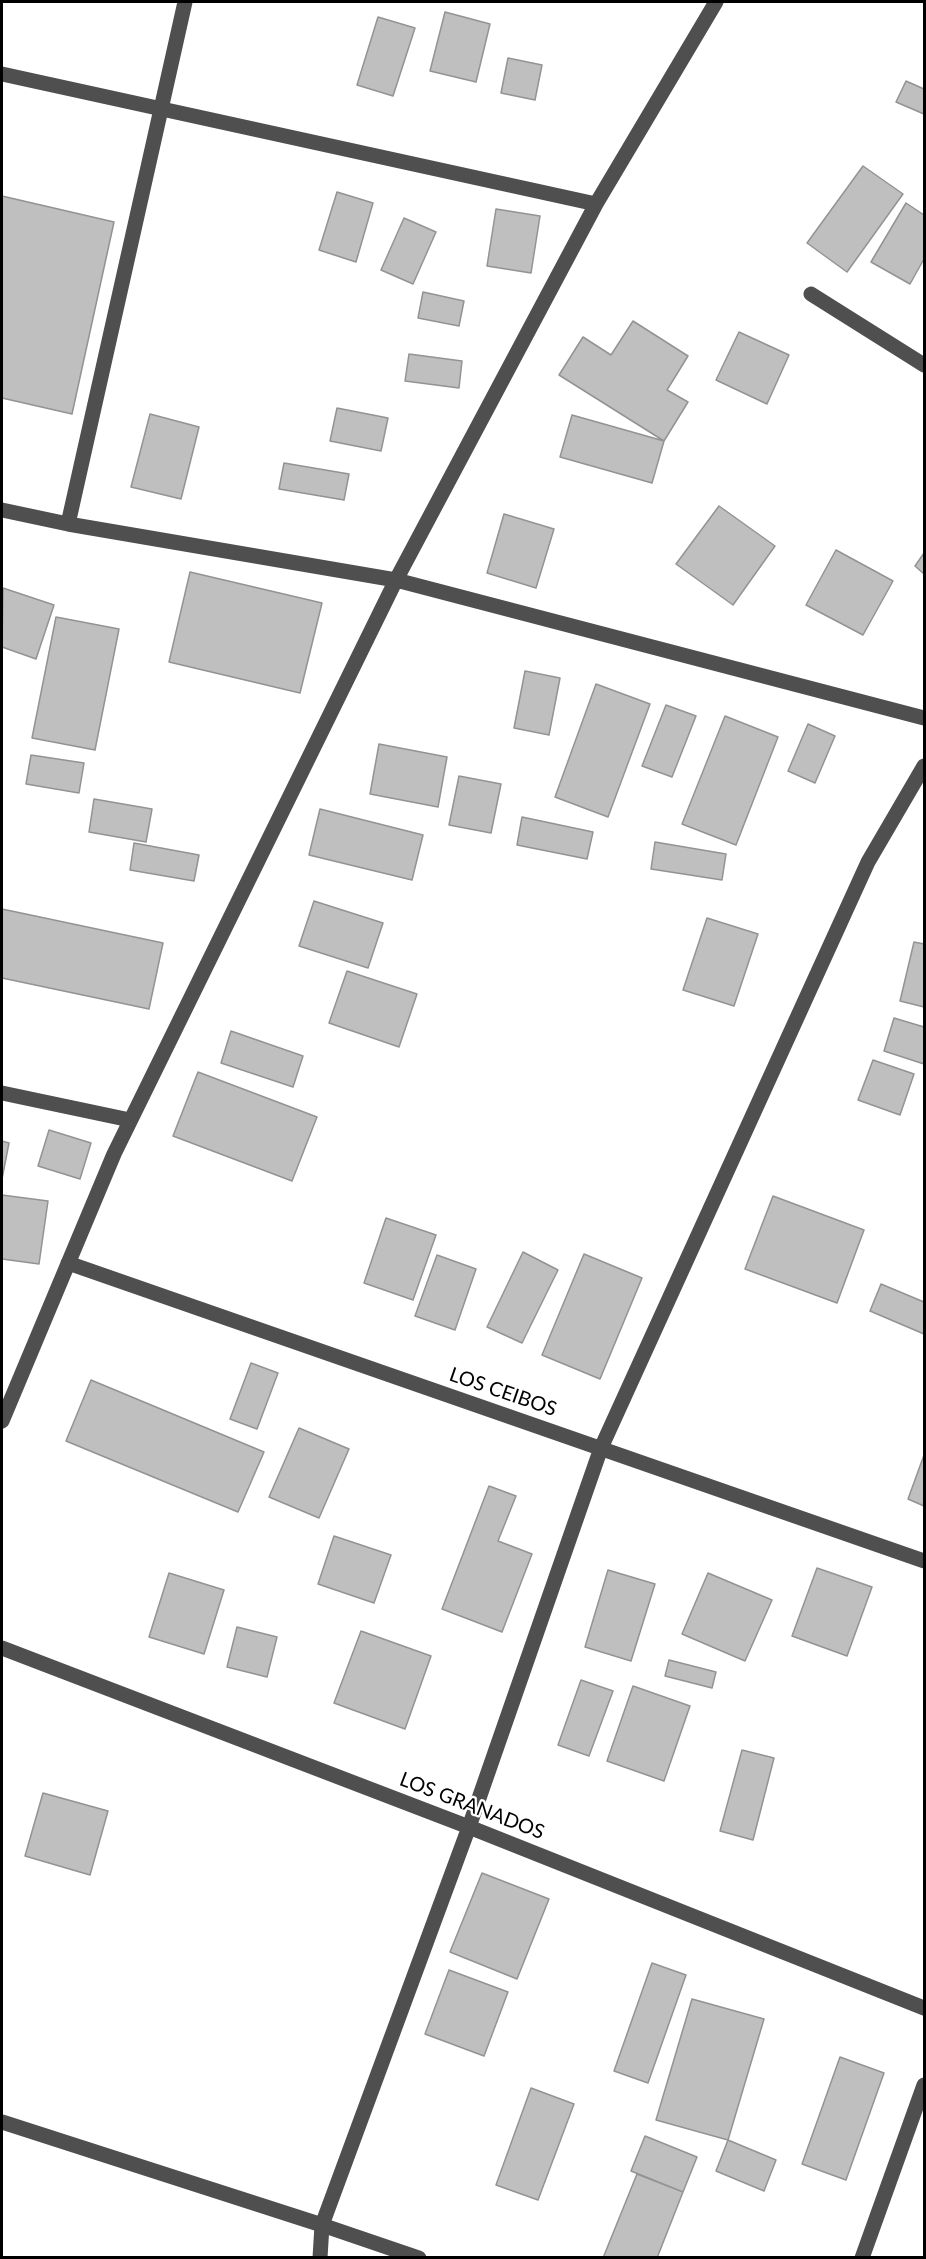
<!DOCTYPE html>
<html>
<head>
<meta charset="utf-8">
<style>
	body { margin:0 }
	#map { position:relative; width:926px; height:2259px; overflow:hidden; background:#fff; font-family:Lato,sans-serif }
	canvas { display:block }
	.frame { position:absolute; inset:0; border:3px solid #000; pointer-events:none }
</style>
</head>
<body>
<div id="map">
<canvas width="926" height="2259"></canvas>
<div class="frame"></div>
</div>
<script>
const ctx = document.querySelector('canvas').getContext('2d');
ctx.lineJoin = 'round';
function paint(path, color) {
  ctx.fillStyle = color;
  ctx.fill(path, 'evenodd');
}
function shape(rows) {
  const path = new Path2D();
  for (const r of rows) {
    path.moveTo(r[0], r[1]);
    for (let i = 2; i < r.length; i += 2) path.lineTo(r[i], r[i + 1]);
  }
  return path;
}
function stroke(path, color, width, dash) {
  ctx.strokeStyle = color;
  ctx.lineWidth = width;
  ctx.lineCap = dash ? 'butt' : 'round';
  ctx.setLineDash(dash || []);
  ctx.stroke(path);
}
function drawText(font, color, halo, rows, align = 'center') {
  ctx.font = font + ' Lato,sans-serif';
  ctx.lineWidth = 4.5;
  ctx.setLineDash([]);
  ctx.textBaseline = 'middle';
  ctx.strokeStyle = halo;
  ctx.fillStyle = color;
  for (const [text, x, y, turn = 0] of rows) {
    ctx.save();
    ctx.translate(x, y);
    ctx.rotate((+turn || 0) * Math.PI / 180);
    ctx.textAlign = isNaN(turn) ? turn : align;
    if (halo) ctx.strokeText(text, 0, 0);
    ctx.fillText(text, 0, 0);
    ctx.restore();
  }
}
const building = shape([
	[445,12,490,24,476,82,430,71,445,12],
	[378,17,415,28,393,96,357,85,378,17],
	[508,58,542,65,535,100,501,93,508,58],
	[906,81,924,89,924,114,896,102,906,81],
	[863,166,903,194,847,272,807,243,863,166],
	[337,192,373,203,356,262,319,250,337,192],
	[2,196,114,222,72,414,2,398,2,196],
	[906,203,924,215,924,259,910,284,871,262,906,203],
	[496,209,540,216,531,273,487,266,496,209],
	[404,218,436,232,413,284,381,270,404,218],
	[423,292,464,301,459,326,418,318,423,292],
	[633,321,688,356,667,390,688,402,664,441,559,375,583,337,611,355,633,321],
	[739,332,789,355,767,404,716,380,739,332],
	[409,354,462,361,459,388,405,381,409,354],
	[337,408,388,418,381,451,330,441,337,408],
	[150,414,199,427,181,499,131,487,150,414],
	[572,415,664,441,652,483,560,457,572,415],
	[284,463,349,474,344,500,279,489,284,463],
	[719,506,775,546,733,605,676,564,719,506],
	[504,514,554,529,536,588,487,573,504,514],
	[836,550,893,581,863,635,806,605,836,550],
	[924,553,924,574,915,566,924,553],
	[190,572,322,603,300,693,169,662,190,572],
	[3,588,54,605,36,659,2,647,3,588],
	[56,617,119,629,95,750,32,738,56,617],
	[525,671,560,678,549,735,514,728,525,671],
	[596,684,650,704,608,817,555,797,596,684],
	[666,705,696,716,672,777,642,766,666,705],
	[725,716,778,737,736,845,682,824,725,716],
	[808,724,835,736,815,783,788,771,808,724],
	[379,744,447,757,438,807,370,794,379,744],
	[31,755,84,763,79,793,26,784,31,755],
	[459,776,501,784,491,833,449,825,459,776],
	[94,799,152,809,146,842,89,832,94,799],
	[320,809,423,835,412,880,309,855,320,809],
	[522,817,593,832,587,859,517,845,522,817],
	[655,842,726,854,722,880,651,869,655,842],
	[134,843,199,855,194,881,130,870,134,843],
	[314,901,383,923,368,968,299,946,314,901],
	[2,909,163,943,149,1009,2,978,2,909],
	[707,918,758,934,734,1006,683,990,707,918],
	[914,942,924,944,924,1007,900,1001,914,942],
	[347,971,417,994,399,1047,329,1023,347,971],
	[894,1018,924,1027,924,1064,884,1051,894,1018],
	[231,1031,303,1056,293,1087,221,1063,231,1031],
	[873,1060,914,1074,900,1115,858,1100,873,1060],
	[198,1072,317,1117,292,1181,173,1136,198,1072],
	[49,1130,91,1143,80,1179,38,1166,49,1130],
	[2,1141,9,1143,2,1179,2,1141],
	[2,1195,48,1201,39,1264,2,1259,2,1195],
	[773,1196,864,1230,837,1303,745,1269,773,1196],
	[386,1218,436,1235,413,1300,364,1283,386,1218],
	[523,1252,558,1270,522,1343,487,1327,523,1252],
	[584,1254,642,1278,600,1379,542,1355,584,1254],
	[437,1255,476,1269,455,1330,415,1316,437,1255],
	[881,1284,924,1302,924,1334,870,1311,881,1284],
	[251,1363,278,1373,257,1429,230,1419,251,1363],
	[91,1380,264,1452,238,1512,66,1441,91,1380],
	[299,1428,349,1449,319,1518,269,1497,299,1428],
	[924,1455,924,1506,908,1499,924,1455],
	[489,1486,516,1496,498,1541,532,1554,502,1632,442,1609,489,1486],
	[334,1536,391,1555,374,1603,318,1584,334,1536],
	[817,1568,872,1587,847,1656,792,1636,817,1568],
	[608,1570,655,1584,631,1661,585,1647,608,1570],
	[169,1573,224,1590,204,1654,149,1637,169,1573],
	[708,1573,772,1600,745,1661,682,1634,708,1573],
	[237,1627,277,1637,267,1677,227,1667,237,1627],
	[361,1631,431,1656,405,1729,334,1703,361,1631],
	[669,1660,716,1672,712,1688,665,1676,669,1660],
	[581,1680,613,1691,589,1756,558,1745,581,1680],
	[633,1686,690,1706,664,1781,607,1761,633,1686],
	[742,1750,774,1758,753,1840,720,1831,742,1750],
	[43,1793,108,1811,90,1875,25,1856,43,1793],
	[482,1873,549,1899,517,1979,450,1952,482,1873],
	[652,1963,686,1975,648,2083,614,2071,652,1963],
	[449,1970,508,1992,484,2056,425,2034,449,1970],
	[692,1999,764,2019,728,2140,656,2120,692,1999],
	[840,2057,884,2073,846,2180,802,2164,840,2057],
	[531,2088,574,2104,538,2200,496,2185,531,2088],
	[645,2136,697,2157,683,2192,631,2171,645,2136],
	[728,2140,776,2160,764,2191,716,2171,728,2140],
	[637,2174,683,2192,657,2258,603,2258,637,2174]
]);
paint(building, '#bfbfbf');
stroke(building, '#939393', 1.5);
stroke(shape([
	[2,74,596,204],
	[811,294,924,365],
	[2,510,68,524,396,580,924,718],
	[68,524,185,2],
	[2,1093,130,1120],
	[68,1263,924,1561],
	[2,1421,114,1154,396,580,596,204,716,2],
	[2,1648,469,1827,924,2008],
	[2,2122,322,2225,469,1827,601,1448,868,862,924,766],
	[320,2258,322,2225,419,2258],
	[862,2258,924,2085]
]), '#4f4f4f', 15);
drawText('20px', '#000', '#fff', [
	["LOS CEIBOS",503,1392,19],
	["LOS GRANADOS",472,1806,21]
]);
</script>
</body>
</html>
